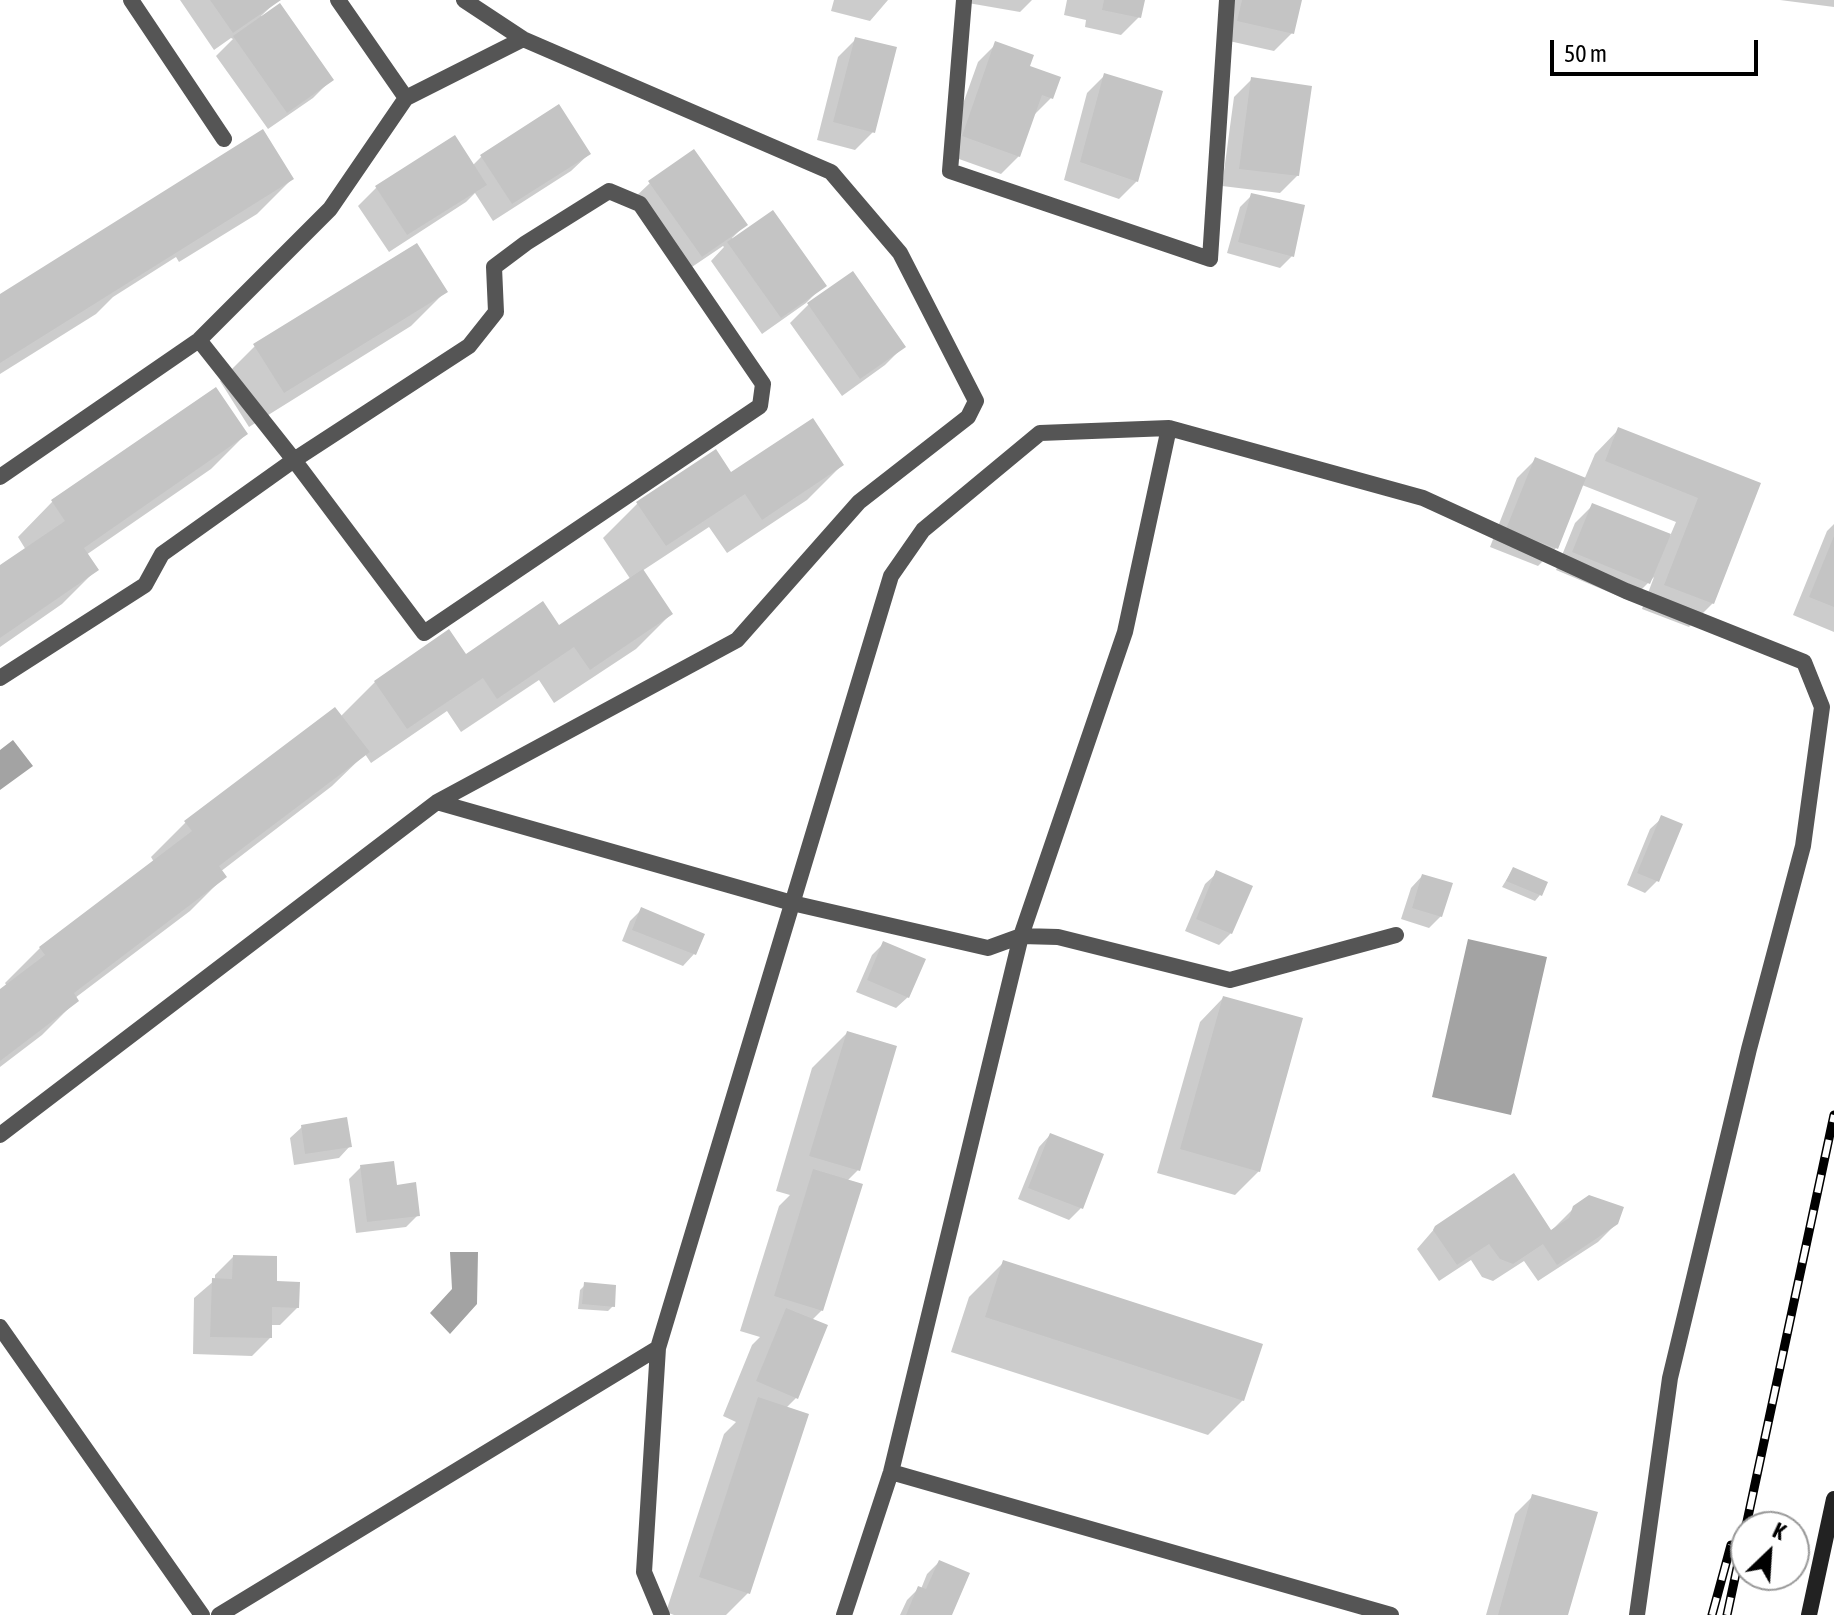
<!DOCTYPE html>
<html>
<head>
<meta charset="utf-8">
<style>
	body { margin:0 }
	#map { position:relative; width:1834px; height:1615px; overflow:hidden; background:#fff; font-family:"Asap Condensed",sans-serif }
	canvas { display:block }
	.north { position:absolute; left:1730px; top:1511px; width:80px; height:80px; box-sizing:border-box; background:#fff; border:2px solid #999; border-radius:50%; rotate:25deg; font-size:22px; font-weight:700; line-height:32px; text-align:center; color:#000 }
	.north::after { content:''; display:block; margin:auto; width:28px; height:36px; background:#000; clip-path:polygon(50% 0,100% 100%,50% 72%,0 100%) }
	.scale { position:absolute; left:1550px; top:40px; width:208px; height:36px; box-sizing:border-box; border:4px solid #000; border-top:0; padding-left:10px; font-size:24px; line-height:28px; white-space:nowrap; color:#000; -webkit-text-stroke:6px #fff; paint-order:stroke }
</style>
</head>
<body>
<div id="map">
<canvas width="1834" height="1615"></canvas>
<div class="north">K</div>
<div class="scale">50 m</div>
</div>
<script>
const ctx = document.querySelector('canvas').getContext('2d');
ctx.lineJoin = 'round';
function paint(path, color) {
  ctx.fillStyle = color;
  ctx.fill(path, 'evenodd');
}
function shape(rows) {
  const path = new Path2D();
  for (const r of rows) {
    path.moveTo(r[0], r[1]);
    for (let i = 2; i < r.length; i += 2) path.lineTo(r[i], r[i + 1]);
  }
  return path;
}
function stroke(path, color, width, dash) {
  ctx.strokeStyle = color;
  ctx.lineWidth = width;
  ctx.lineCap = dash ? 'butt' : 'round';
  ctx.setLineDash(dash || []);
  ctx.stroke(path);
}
paint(shape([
	[13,740,33,766,0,790,0,750],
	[1468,939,1547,957,1511,1115,1432,1097],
	[450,1252,478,1252,477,1304,450,1334,430,1313,452,1289]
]), '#a3a3a3');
paint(shape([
	[180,0,278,0,261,16,331,80,313,98,268,129,216,56,233,39,231,38,214,50],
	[834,0,888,0,870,21,831,11],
	[969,0,1032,0,1020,12,968,3],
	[1067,0,1143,0,1139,17,1121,35,1085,27,1086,20,1064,15],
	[1230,0,1300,0,1292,33,1274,51,1220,39],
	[1780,0,1834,0,1834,7],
	[856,39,873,132,855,150,817,140,838,57],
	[996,44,1028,67,1051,98,1032,117,1019,156,1001,174,945,154,978,62],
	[1105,75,1137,181,1119,199,1064,180,1087,93],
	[1252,79,1298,175,1280,193,1222,186,1234,97],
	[559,107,589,154,571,171,493,221,475,193,466,202,389,252,358,206,376,188,472,166,481,157],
	[292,179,257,214,179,262,176,257,113,297,96,314,0,374,0,297],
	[650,183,745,225,732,238,733,240,824,285,806,303,762,334,711,261,724,247,723,246,683,273,632,200],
	[1252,195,1292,256,1280,268,1227,253,1240,207],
	[852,274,903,347,885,365,842,396,790,323,808,305],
	[446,291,411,326,249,427,220,381,255,346],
	[1618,430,1759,485,1713,603,1689,627,1642,609,1654,577,1630,601,1556,570,1575,523,1593,505,1670,536,1676,522,1582,485,1556,548,1538,566,1490,547,1517,478,1535,460,1584,480,1595,454],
	[246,434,211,469,86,555,97,569,62,604,0,647,0,568,26,550,18,537,52,502],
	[842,465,807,500,727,553,709,527,642,571,671,614,636,649,554,703,539,680,461,732,447,711,371,763,365,754,332,786,220,872,224,877,190,911,75,998,77,1000,42,1035,0,1067,0,992,7,986,5,983,40,948,154,862,151,857,186,822,340,717,375,682,449,632,465,657,559,628,631,580,603,538,637,504,731,475],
	[1834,524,1834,632,1793,615,1827,531],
	[1662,818,1680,826,1657,881,1645,893,1627,885,1650,829],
	[1513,869,1540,895,1535,901,1502,887],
	[1217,873,1231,933,1219,945,1185,931,1205,884],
	[1422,876,1441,916,1429,928,1401,919,1411,888],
	[641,910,694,954,683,966,622,941,630,921],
	[884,943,908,997,896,1008,856,992,872,955],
	[1223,998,1259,1171,1235,1195,1157,1173,1200,1022],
	[847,1033,858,1170,847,1181,822,1310,812,1320,796,1398,786,1408,748,1593,726,1615,674,1615,666,1612,724,1434,736,1422,723,1416,752,1345,760,1337,740,1331,779,1206,790,1195,776,1191,812,1068],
	[302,1127,350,1146,339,1158,294,1165,290,1138],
	[1050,1135,1081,1208,1069,1220,1018,1199,1039,1147],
	[361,1167,396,1187,418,1215,406,1227,356,1233,349,1179],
	[1574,1208,1617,1223,1598,1242,1538,1281,1524,1261,1493,1281,1482,1277,1471,1260,1439,1281,1417,1249,1436,1227,1550,1232],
	[233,1257,275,1283,298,1307,280,1325,270,1325,270,1338,252,1356,193,1354,194,1298,215,1280,215,1275],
	[1004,1262,1243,1400,1208,1435,951,1352,969,1297],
	[585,1285,613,1306,608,1311,578,1309,580,1290],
	[1533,1496,1566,1615,1486,1615,1515,1514],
	[939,1562,950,1615,900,1615,907,1600,919,1588,921,1589,927,1574]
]), '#0003');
paint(shape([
	[210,0,281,0,233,33],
	[1104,0,1145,0,1141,18,1102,10],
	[1242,0,1302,0,1294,34,1237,21],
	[280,3,334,80,287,113,233,36],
	[855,37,897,47,875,133,833,122],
	[995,41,1034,55,1030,66,1061,77,1053,99,1042,95,1020,157,962,136],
	[1104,73,1163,91,1138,182,1080,162],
	[1251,77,1312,86,1299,176,1239,169],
	[559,104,591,154,512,204,480,155],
	[263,129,294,179,0,363,0,294],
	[455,135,487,185,407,235,375,186],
	[694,149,748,225,702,257,648,181],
	[1251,193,1305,205,1294,257,1238,242],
	[773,210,827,286,781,318,727,242],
	[417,243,448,292,284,393,253,344],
	[853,271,906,347,860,379,807,303],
	[216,387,248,434,84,548,99,570,0,638,0,565,65,521,51,500],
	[813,418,844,465,762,520,745,494,666,546,636,502,716,449,731,472],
	[1618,427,1761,483,1714,604,1664,585,1698,498,1605,461],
	[1535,457,1586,478,1558,549,1506,529],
	[1592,503,1671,534,1650,584,1572,552],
	[1834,536,1834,607,1809,597],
	[643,569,673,614,590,670,574,647,497,699,483,678,407,729,374,681,449,629,466,654,543,601,559,625],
	[335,707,370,752,219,866,227,877,74,993,79,1001,0,1061,0,989,45,955,39,947,192,831,184,821],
	[1661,815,1683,824,1659,882,1637,873],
	[1513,867,1548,882,1542,896,1506,881],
	[1216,870,1253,886,1232,934,1196,919],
	[1422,874,1453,883,1442,917,1412,908],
	[641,907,705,934,696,955,632,930],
	[883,941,926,959,909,998,867,980],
	[1223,996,1303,1018,1260,1172,1180,1149],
	[847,1031,897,1046,860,1171,809,1156],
	[347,1117,352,1147,305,1154,301,1125],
	[1050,1133,1104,1154,1083,1209,1028,1188],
	[394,1161,397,1185,416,1182,420,1216,367,1222,360,1165],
	[813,1169,863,1184,823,1311,774,1296],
	[1514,1173,1551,1230,1569,1218,1573,1206,1589,1195,1624,1207,1618,1224,1557,1265,1543,1244,1513,1264,1500,1259,1489,1244,1457,1265,1433,1230,1435,1226],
	[233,1255,277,1256,277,1281,300,1282,299,1308,272,1307,272,1338,210,1337,212,1278,232,1279],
	[1003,1260,1263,1344,1244,1401,985,1317],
	[584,1282,616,1285,615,1307,582,1304],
	[786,1308,828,1325,798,1399,756,1381],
	[758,1397,809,1414,750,1594,699,1577],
	[1532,1494,1598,1512,1568,1615,1498,1615],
	[939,1560,970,1573,952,1615,906,1615,918,1586,926,1589]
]), '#c4c4c4');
stroke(shape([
	[131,0,224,139],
	[338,0,406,98],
	[464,0,523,39],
	[964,0,950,171,1210,259,1227,0],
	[0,477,199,340,330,209,406,98,523,39,831,172,900,253,976,401,968,417,859,502,737,640,437,802,0,1135],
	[0,678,145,585,162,554,294,460,469,346,496,312,494,267,526,243,609,191,640,204,763,384,760,406,424,633,294,460,199,340],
	[437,802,792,903,988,948,1021,936,1058,937,1230,980,1396,935],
	[0,1327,202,1615],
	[891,1472,1391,1615],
	[219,1615,658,1348],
	[662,1615,644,1572,658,1348,891,576,923,530,1040,433,1169,428],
	[844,1615,891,1472,1021,936,1125,632,1169,428,1423,498,1626,591,1804,662,1822,707,1803,846,1749,1049,1670,1378,1637,1615]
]), '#555', 16);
stroke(shape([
	[1809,1615,1834,1499]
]), '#222', 16);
const rail = shape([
	[1712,1615,1731,1545],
	[1727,1615,1834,1115]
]);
stroke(rail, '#000', 9);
stroke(rail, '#fff', 6, [18]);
</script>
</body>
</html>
